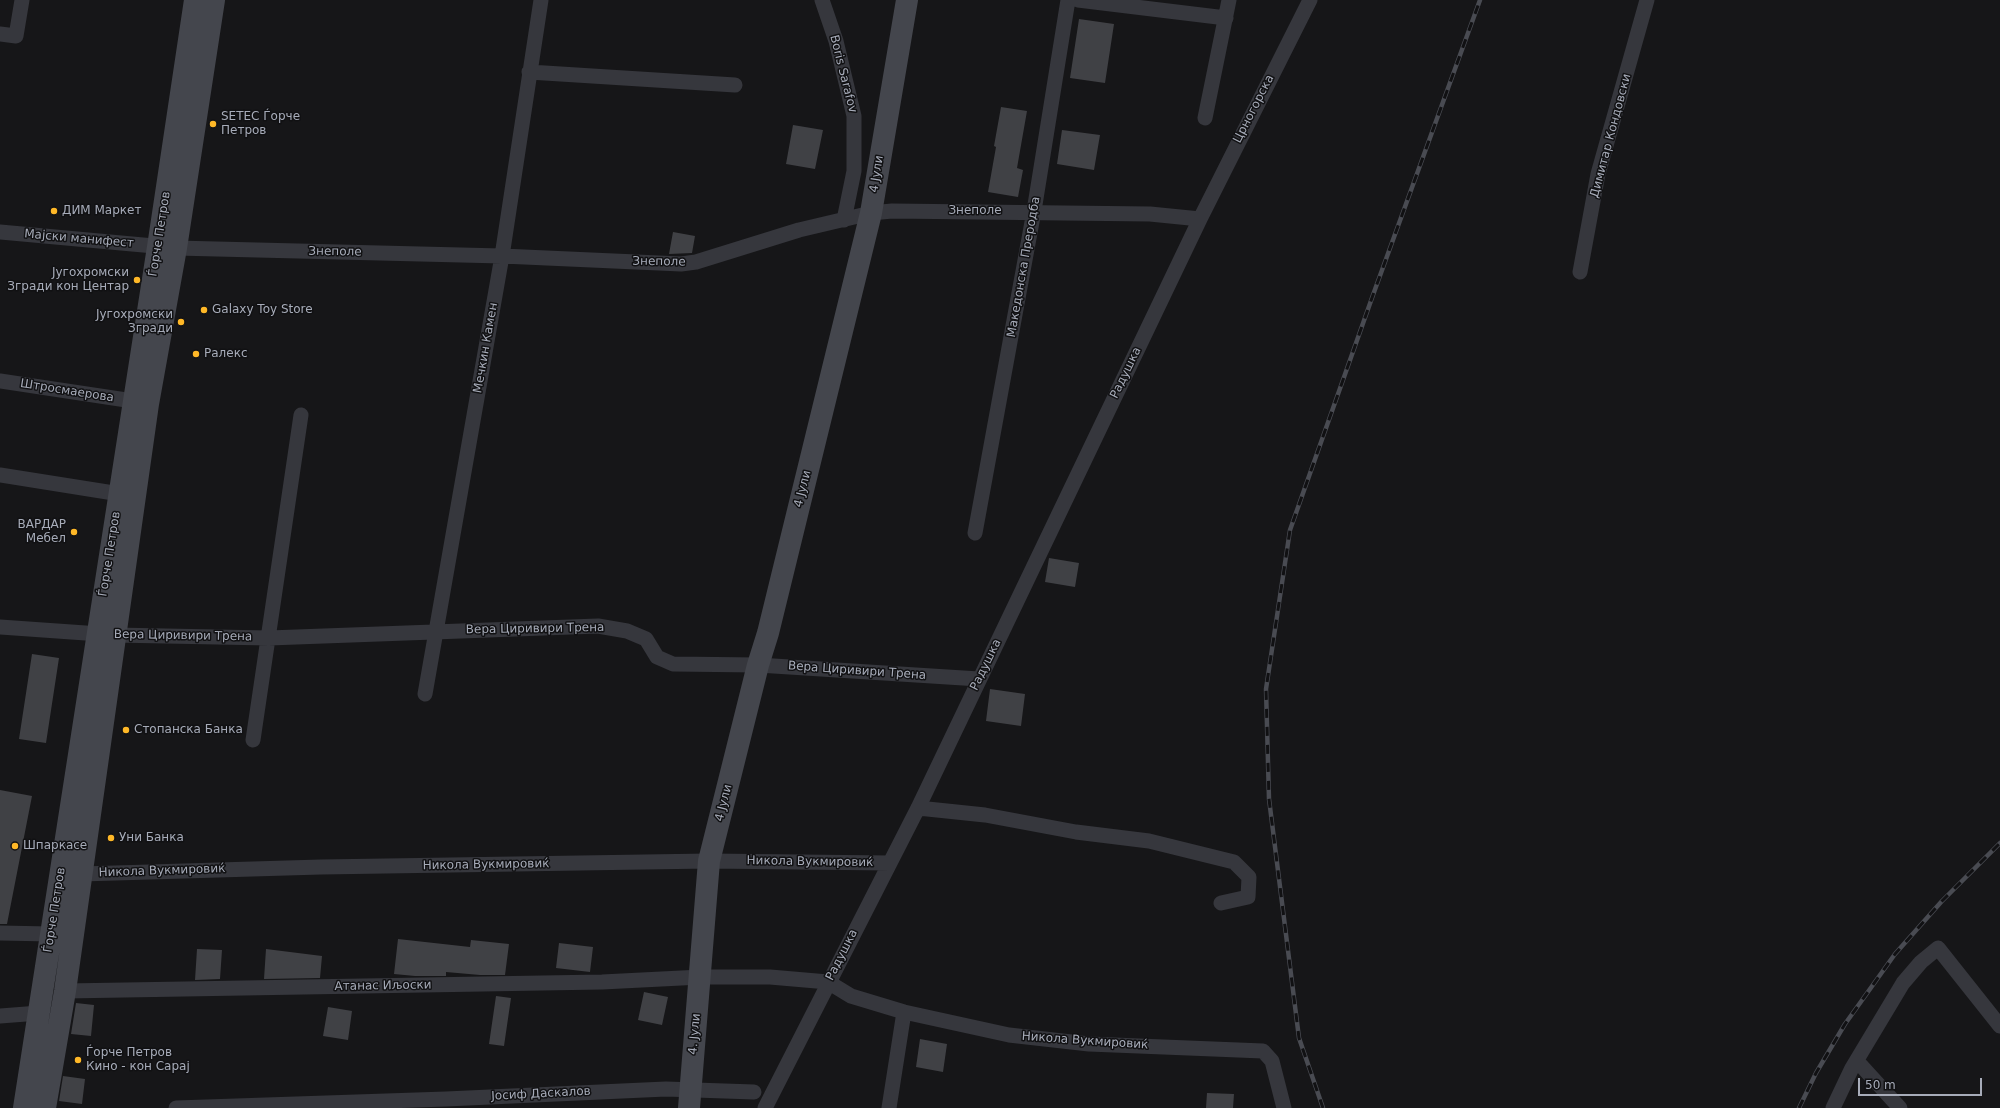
<!DOCTYPE html>
<html>
<head>
<meta charset="utf-8">
<style>
	body { margin:0 }
	#map { position:relative; width:2000px; height:1108px; overflow:hidden; background:#161618; font-family:"DejaVu Sans",sans-serif }
	canvas { display:block }
	.scale { position:absolute; left:1858px; top:1078px; width:124px; height:18px; box-sizing:border-box; border:2px solid #a7acb9; border-top:0; padding-left:5px; font-size:12px; line-height:14px; white-space:nowrap; color:#a7acb9; -webkit-text-stroke:3px #111113; paint-order:stroke }
</style>
</head>
<body>
<div id="map">
<canvas width="2000" height="1108"></canvas>
<div class="scale">50 m</div>
</div>
<script>
const ctx = document.querySelector('canvas').getContext('2d');
ctx.lineJoin = 'round';
function paint(path, color) {
  ctx.fillStyle = color;
  ctx.fill(path, 'evenodd');
}
function shape(rows) {
  const path = new Path2D();
  for (const r of rows) {
    path.moveTo(r[0], r[1]);
    for (let i = 2; i < r.length; i += 2) path.lineTo(r[i], r[i + 1]);
  }
  return path;
}
function stroke(path, color, width, dash) {
  ctx.strokeStyle = color;
  ctx.lineWidth = width;
  ctx.lineCap = dash ? 'butt' : 'round';
  ctx.setLineDash(dash || []);
  ctx.stroke(path);
}
function drawText(font, color, halo, rows, align = 'center') {
  ctx.font = font + ' "DejaVu Sans",sans-serif';
  ctx.lineWidth = 3;
  ctx.setLineDash([]);
  ctx.textBaseline = 'middle';
  ctx.strokeStyle = halo;
  ctx.fillStyle = color;
  for (const [text, x, y, turn = 0] of rows) {
    ctx.save();
    ctx.translate(x, y);
    ctx.rotate((+turn || 0) * Math.PI / 180);
    ctx.textAlign = isNaN(turn) ? turn : align;
    if (halo) ctx.strokeText(text, 0, 0);
    ctx.fillText(text, 0, 0);
    ctx.restore();
  }
}
paint(shape([
	[1079,19,1114,24,1105,83,1070,78],
	[1001,107,1027,111,1017,168,1023,170,1018,197,988,192,996,147,994,146],
	[793,125,823,130,815,169,786,164],
	[1062,130,1100,135,1094,170,1057,164],
	[673,232,695,236,692,253,669,254],
	[1049,558,1079,563,1075,587,1045,582],
	[32,654,59,658,46,743,19,739],
	[990,689,1025,694,1021,726,986,721],
	[0,790,32,796,7,924,0,924],
	[398,939,470,947,471,940,509,944,505,975,480,975,446,972,446,976,415,976,394,974],
	[559,943,593,947,590,972,556,968],
	[197,949,222,950,220,979,195,980],
	[266,949,322,956,320,978,264,979],
	[644,992,668,997,662,1025,638,1020],
	[496,996,511,998,504,1046,489,1044],
	[76,1003,94,1005,91,1036,71,1034],
	[328,1007,352,1011,348,1040,323,1036],
	[920,1039,947,1044,943,1072,916,1067],
	[63,1076,85,1079,82,1104,59,1101],
	[1207,1093,1234,1094,1233,1108,1206,1108]
]), '#404145');
stroke(shape([
	[822,0,836,41,854,116,854,171,844,220],
	[1078,0,1226,18],
	[0,34,16,36,22,0],
	[529,72,735,85],
	[1205,118,1229,0],
	[0,232,176,248,502,256,681,264,696,262,799,230,871,213,892,211,1150,214,1200,219],
	[1580,272,1598,174,1647,0],
	[0,381,133,401],
	[0,475,120,494],
	[975,533,1034,211,1068,0],
	[0,627,114,635,269,638,598,626,627,631,646,639,657,657,673,664,758,665,979,679],
	[425,694,502,256,541,0],
	[253,740,301,415],
	[918,808,985,815,1076,832,1149,841,1234,862,1249,877,1248,897,1221,903],
	[81,874,321,867,709,861,890,863],
	[0,933,51,934],
	[65,991,602,982,701,977,770,977,828,982,851,996,904,1012,1009,1035,1089,1044,1263,1051,1272,1061,1284,1108],
	[0,1016,39,1013],
	[1857,1061,1900,1108],
	[176,1108,446,1099,666,1089,754,1092],
	[765,1108,918,808,1200,219,1310,0],
	[889,1108,904,1012],
	[1833,1108,1852,1068,1903,983,1921,962,1938,948,2000,1026]
]), '#36373d', 15);
stroke(shape([
	[24,1108,158,247,195,0],
	[45,1108,65,991,148,404,176,248,214,0],
	[689,1108,709,861,758,665,768,633,871,213,907,0]
]), '#44464d', 22);
const rail = shape([
	[1323,1108,1299,1038,1269,799,1266,689,1290,530,1373,295,1480,0],
	[1799,1108,1816,1073,1845,1024,1895,954,1942,901,2000,843]
]);
stroke(rail, '#494b52', 4.5);
stroke(rail, '#111113', 3, [9]);
for (const [x, y, r, color] of [
	[213,124,4,"#ffb827"],
	[54,211,4,"#ffb827"],
	[137,280,4,"#ffb827"],
	[204,310,4,"#ffb827"],
	[181,322,4,"#ffb827"],
	[196,354,4,"#ffb827"],
	[74,532,4,"#ffb827"],
	[126,730,4,"#ffb827"],
	[111,838,4,"#ffb827"],
	[15,846,4,"#ffb827"],
	[78,1060,4,"#ffb827"]
]) {
  const dot = new Path2D();
  dot.arc(x, y, r, 0, 2 * Math.PI);
  ctx.fillStyle = color;
  ctx.fill(dot);
  stroke(dot, '#111113', 1.5);
}
drawText('12px', '#a7acb9', '#111113', [
	["Boris Sarafov",843,74,76],
	["Црногорска",1254,109,-63],
	["Димитар Кондовски",1611,136,-75],
	["4 Јули",877,174,-81],
	["Знеполе",975,211],
	["Ѓорче Петров",160,234,-81],
	["Мајски манифест",79,239,5],
	["Знеполе",335,252,1],
	["Знеполе",659,262,1],
	["Македонска Преродба",1024,267,-80],
	["Мечкин Камен",486,348,-80],
	["Радушка",1126,373,-64],
	["Штросмаерова",67,391,9],
	["4 Јули",803,489,-76],
	["Ѓорче Петров",110,554,-81],
	["Вера Циривири Трена",535,629,-1],
	["Вера Циривири Трена",183,636,1],
	["Радушка",986,665,-64],
	["Вера Циривири Трена",857,671,4],
	["4 Јули",724,803,-76],
	["Никола Вукмировиќ",810,862,1],
	["Никола Вукмировиќ",486,865,-1],
	["Никола Вукмировиќ",162,871,-2],
	["Ѓорче Петров",55,910,-81],
	["Радушка",842,955,-63],
	["Aтанас Иљоски",383,986,-1],
	["4. Јули",695,1034,-85],
	["Никола Вукмировиќ",1085,1041,4],
	["Јосиф Даскалов",541,1094,-3]
]);
drawText('12px', '#a7acb9', '#111113', [
	["SETEC Ѓорче",221,117],
	["Петров",221,131],
	["ДИМ Маркет",62,211],
	["Југохромски",129,273,"right"],
	["Згради кон Центар",129,287,"right"],
	["Galaxy Toy Store",212,310],
	["Југохромски",173,315,"right"],
	["Згради",173,329,"right"],
	["Ралекс",204,354],
	["ВАРДАР",66,525,"right"],
	["Мебел",66,539,"right"],
	["Стопанска Банка",134,730],
	["Уни Банка",119,838],
	["Шпаркасе",23,846],
	["Ѓорче Петров",86,1053],
	["Кино - кон Сарај",86,1067]
], 'left');
</script>
</body>
</html>
